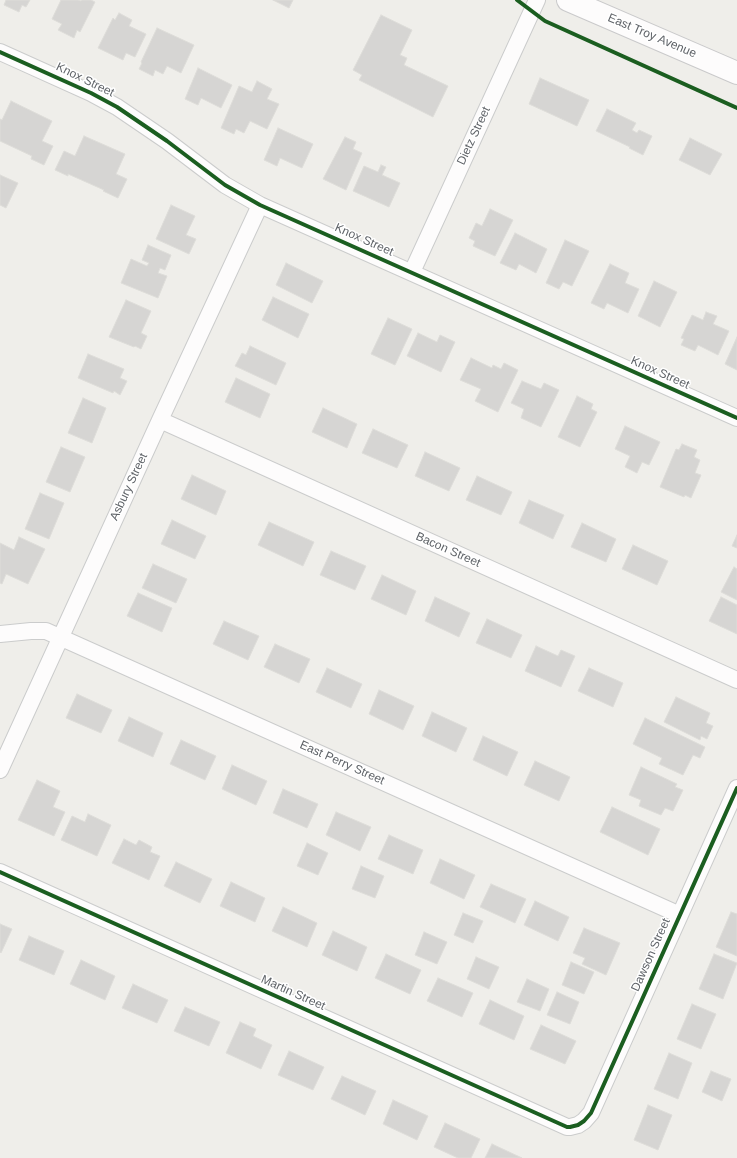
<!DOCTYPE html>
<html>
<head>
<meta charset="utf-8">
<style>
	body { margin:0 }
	canvas { display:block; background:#efeeea }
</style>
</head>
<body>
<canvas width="737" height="1158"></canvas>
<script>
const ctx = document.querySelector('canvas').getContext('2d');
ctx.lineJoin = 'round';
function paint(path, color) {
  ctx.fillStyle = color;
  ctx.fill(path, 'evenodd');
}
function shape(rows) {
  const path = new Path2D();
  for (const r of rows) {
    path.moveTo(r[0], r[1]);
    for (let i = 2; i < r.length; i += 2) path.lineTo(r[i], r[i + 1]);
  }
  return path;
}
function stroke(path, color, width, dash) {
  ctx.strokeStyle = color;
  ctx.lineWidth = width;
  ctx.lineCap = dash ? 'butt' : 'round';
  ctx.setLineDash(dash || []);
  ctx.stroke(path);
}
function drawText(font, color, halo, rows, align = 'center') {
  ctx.font = font + ' Helvetica,sans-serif';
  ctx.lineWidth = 3;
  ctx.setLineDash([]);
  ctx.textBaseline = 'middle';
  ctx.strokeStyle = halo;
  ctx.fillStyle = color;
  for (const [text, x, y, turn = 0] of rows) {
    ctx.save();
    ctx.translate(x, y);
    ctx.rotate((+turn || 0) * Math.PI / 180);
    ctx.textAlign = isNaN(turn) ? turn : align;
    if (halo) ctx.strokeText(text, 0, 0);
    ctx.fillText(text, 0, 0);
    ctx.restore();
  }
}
const building = shape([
	[6,0,30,0,26,7,22,5,19,12,4,5,6,0],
	[61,0,78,0,81,1,82,0,91,0,95,2,80,32,77,30,74,38,58,30,62,24,52,19,61,0],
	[273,0,293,0,289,8,273,0],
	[119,13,132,20,129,26,146,34,135,57,126,53,123,60,98,48,113,18,115,20,119,13],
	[381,15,412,30,400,55,407,58,404,65,448,86,433,117,359,80,362,75,353,70,381,15],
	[157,28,194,45,181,73,167,66,163,74,155,70,153,76,139,69,142,63,141,62,157,28],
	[198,68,232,85,221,108,201,98,198,105,185,99,198,68],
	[540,78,589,100,577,126,529,104,540,78],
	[257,81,272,89,267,99,279,104,267,129,250,121,244,133,236,129,234,134,221,128,239,86,252,92,257,81],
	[11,101,52,121,42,141,53,146,44,165,31,159,32,156,0,141,0,119,2,120,11,101],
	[607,109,636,123,632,130,637,133,639,130,652,136,643,155,629,148,630,147,596,131,607,109],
	[278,128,313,144,302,168,280,158,277,166,264,160,278,128],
	[84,136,125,154,116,174,127,179,118,198,103,191,104,190,68,174,68,176,55,170,64,151,75,156,84,136],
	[345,137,356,142,353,149,362,153,346,190,323,179,345,137],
	[690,138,722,154,710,175,679,160,690,138],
	[381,165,386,167,382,175,400,183,389,207,353,191,364,166,378,172,381,165],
	[0,175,18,183,6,208,0,205,0,175],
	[171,205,195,216,186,235,196,239,189,254,156,239,171,205],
	[490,209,513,220,495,256,473,246,475,241,469,238,476,223,482,226,490,209],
	[515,233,547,249,536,273,519,264,516,270,500,263,515,233],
	[565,240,589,251,572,286,563,282,559,289,546,283,565,240],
	[148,245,171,255,165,270,160,268,158,273,167,276,158,298,121,283,131,259,147,266,149,263,142,260,148,245],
	[286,263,323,281,312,303,276,285,286,263],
	[610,264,629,273,625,283,639,289,628,313,607,303,604,309,591,303,610,264],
	[654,281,677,292,660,327,638,316,654,281],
	[273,297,309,314,298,338,262,320,273,297],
	[126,300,151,311,141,333,147,336,141,349,135,346,134,347,109,337,126,300],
	[706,312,717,316,713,324,729,331,718,355,698,345,695,351,681,345,684,339,681,338,692,315,703,320,706,312],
	[388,318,412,329,395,365,371,354,388,318],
	[418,333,437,342,440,335,455,342,441,372,407,356,418,333],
	[737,337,737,370,725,364,737,337],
	[250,346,286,363,276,385,235,366,242,353,246,355,250,346],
	[88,354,124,369,120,378,127,381,120,395,114,391,113,393,78,378,88,354],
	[471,358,492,368,493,365,501,369,504,363,518,370,498,412,475,401,481,389,460,380,471,358],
	[236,378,270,394,260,418,225,402,236,378],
	[522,381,541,389,544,383,559,390,541,427,521,418,524,409,511,403,522,381],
	[577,396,593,404,591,409,597,412,580,447,558,437,577,396],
	[83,398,106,408,92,443,68,433,83,398],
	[323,408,357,424,347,448,312,432,323,408],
	[625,426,660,442,649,465,642,462,637,473,625,467,630,456,615,449,625,426],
	[373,429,408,445,397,468,362,453,373,429],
	[682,444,697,450,694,457,700,460,695,473,701,475,691,498,685,495,684,497,660,487,676,449,679,450,682,444],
	[61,447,85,457,70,492,46,482,61,447],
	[425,452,460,468,449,491,415,476,425,452],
	[192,475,226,491,216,515,181,499,192,475],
	[477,476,512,492,501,515,466,500,477,476],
	[40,493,64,503,49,539,25,529,40,493],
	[529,500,564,515,553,539,519,523,529,500],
	[172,520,206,536,195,559,161,544,172,520],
	[269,522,314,542,303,566,258,545,269,522],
	[582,523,616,539,606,562,571,547,582,523],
	[737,535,737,548,732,546,737,535],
	[19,537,45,549,28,584,6,574,2,584,0,583,0,543,14,550,19,537],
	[633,545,668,561,657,585,622,569,633,545],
	[331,551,366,566,355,590,320,575,331,551],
	[153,564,187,579,176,603,142,588,153,564],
	[734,567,737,569,737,600,721,592,734,567],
	[382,575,416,591,406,615,371,599,382,575],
	[138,593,172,608,162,632,127,616,138,593],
	[435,597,470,613,459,637,425,621,435,597],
	[721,597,737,605,737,634,709,621,721,597],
	[487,619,522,635,511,658,476,643,487,619],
	[224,621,259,636,248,660,213,644,224,621],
	[275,644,310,659,299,683,264,667,275,644],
	[536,646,558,656,561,650,575,656,561,687,525,671,536,646],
	[327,668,362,684,351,708,316,692,327,668],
	[589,668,623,683,613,707,578,691,589,668],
	[379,690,414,706,403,730,369,714,379,690],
	[77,694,112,710,101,733,66,718,77,694],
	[676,697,710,713,706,723,713,726,707,739,701,736,700,740,664,722,676,697],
	[432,712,467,728,456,752,422,736,432,712],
	[129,717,163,733,153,757,118,741,129,717],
	[645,718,705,747,700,758,693,755,683,775,659,764,662,758,633,744,645,718],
	[483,736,518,752,507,776,473,760,483,736],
	[181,740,216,756,205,780,170,764,181,740],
	[535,761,570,777,559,801,524,785,535,761],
	[232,765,267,781,256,805,222,789,232,765],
	[641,767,677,784,675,787,683,790,673,811,665,808,661,815,639,806,641,800,629,795,641,767],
	[37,780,60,791,53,807,65,812,54,836,18,820,37,780],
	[283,789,318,804,307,828,273,813,283,789],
	[612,807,660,829,648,855,600,832,612,807],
	[336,812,371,827,360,851,326,835,336,812],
	[88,814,111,825,97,856,61,840,72,816,85,822,88,814],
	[389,835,423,850,413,874,378,859,389,835],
	[124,839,136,845,139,840,152,847,150,852,160,856,149,880,112,863,124,839],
	[307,843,328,853,318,875,297,866,307,843],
	[440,859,475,875,464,899,430,883,440,859],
	[176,862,212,879,200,903,164,886,176,862],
	[361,866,384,876,375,898,352,889,361,866],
	[231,882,265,898,255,922,220,906,231,882],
	[491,884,526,899,515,923,480,907,491,884],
	[535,901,569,917,558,941,524,925,535,901],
	[283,907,317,923,307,947,272,931,283,907],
	[731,912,737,914,737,956,716,947,731,912],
	[463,913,483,921,473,943,454,935,463,913],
	[0,924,12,929,1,953,0,952,0,924],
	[584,928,620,943,606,975,582,964,585,958,573,953,584,928],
	[333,931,367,947,357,971,322,955,333,931],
	[424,932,447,942,437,964,415,955,424,932],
	[29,936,64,951,54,975,19,960,29,936],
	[386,954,421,970,410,994,375,978,386,954],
	[714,954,737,963,723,999,699,989,714,954],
	[476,957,499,967,489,989,467,979,476,957],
	[81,960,115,976,105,1000,70,984,81,960],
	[571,962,594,972,584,994,562,985,571,962],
	[438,978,473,993,462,1017,427,1001,438,978],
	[527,979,549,989,540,1011,517,1002,527,979],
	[133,984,168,1000,157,1023,122,1008,133,984],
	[557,992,579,1002,570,1024,547,1015,557,992],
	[490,1000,524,1016,514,1040,479,1024,490,1000],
	[692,1004,716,1014,701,1049,677,1039,692,1004],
	[185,1007,220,1022,209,1046,174,1031,185,1007],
	[240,1022,256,1029,253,1036,272,1045,261,1069,226,1053,240,1022],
	[541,1025,576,1041,565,1064,530,1049,541,1025],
	[289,1051,324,1067,313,1090,278,1075,289,1051],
	[669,1053,692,1063,678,1099,654,1089,669,1053],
	[711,1071,731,1079,722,1101,702,1092,711,1071],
	[342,1076,376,1091,365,1115,331,1099,342,1076],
	[393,1100,428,1116,417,1140,383,1124,393,1100],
	[648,1105,672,1115,658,1150,634,1140,648,1105],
	[445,1123,480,1139,471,1158,458,1158,434,1147,445,1123],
	[492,1144,522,1158,485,1158,492,1144]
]);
paint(building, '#d6d5d3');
stroke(building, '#deddd9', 1);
const minor = shape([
	[0,52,91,93,117,107,167,141,225,185,260,205,737,418],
	[412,272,537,0],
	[160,420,737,680],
	[0,634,31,631,46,631,680,915],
	[0,770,160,420,260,205],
	[0,872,567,1127,570,1127,578,1125,584,1121,591,1113,737,788]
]);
const secondary = shape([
	[568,0,737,73]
]);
stroke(minor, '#cbcccc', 18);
stroke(secondary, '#cacacb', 24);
stroke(minor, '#fdfcfc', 16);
stroke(secondary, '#fdfcfc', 22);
stroke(shape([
	[517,0,545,21,737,108],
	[0,52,91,93,117,107,167,141,225,185,260,205,737,418],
	[0,872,567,1127,570,1127,578,1125,584,1121,591,1113,737,788]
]), '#1b5e20', 4);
drawText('12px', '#5f6368', '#fff', [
	["East Troy Avenue",652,36,23],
	["Knox Street",85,80,26],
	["Dietz Street",474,136,-65],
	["Knox Street",364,240,24],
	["Knox Street",660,373,24],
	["Asbury Street",129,487,-65],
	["Bacon Street",448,550,24],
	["East Perry Street",342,763,24],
	["Dawson Street",651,955,-66],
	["Martin Street",293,993,24]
]);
</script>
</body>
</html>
